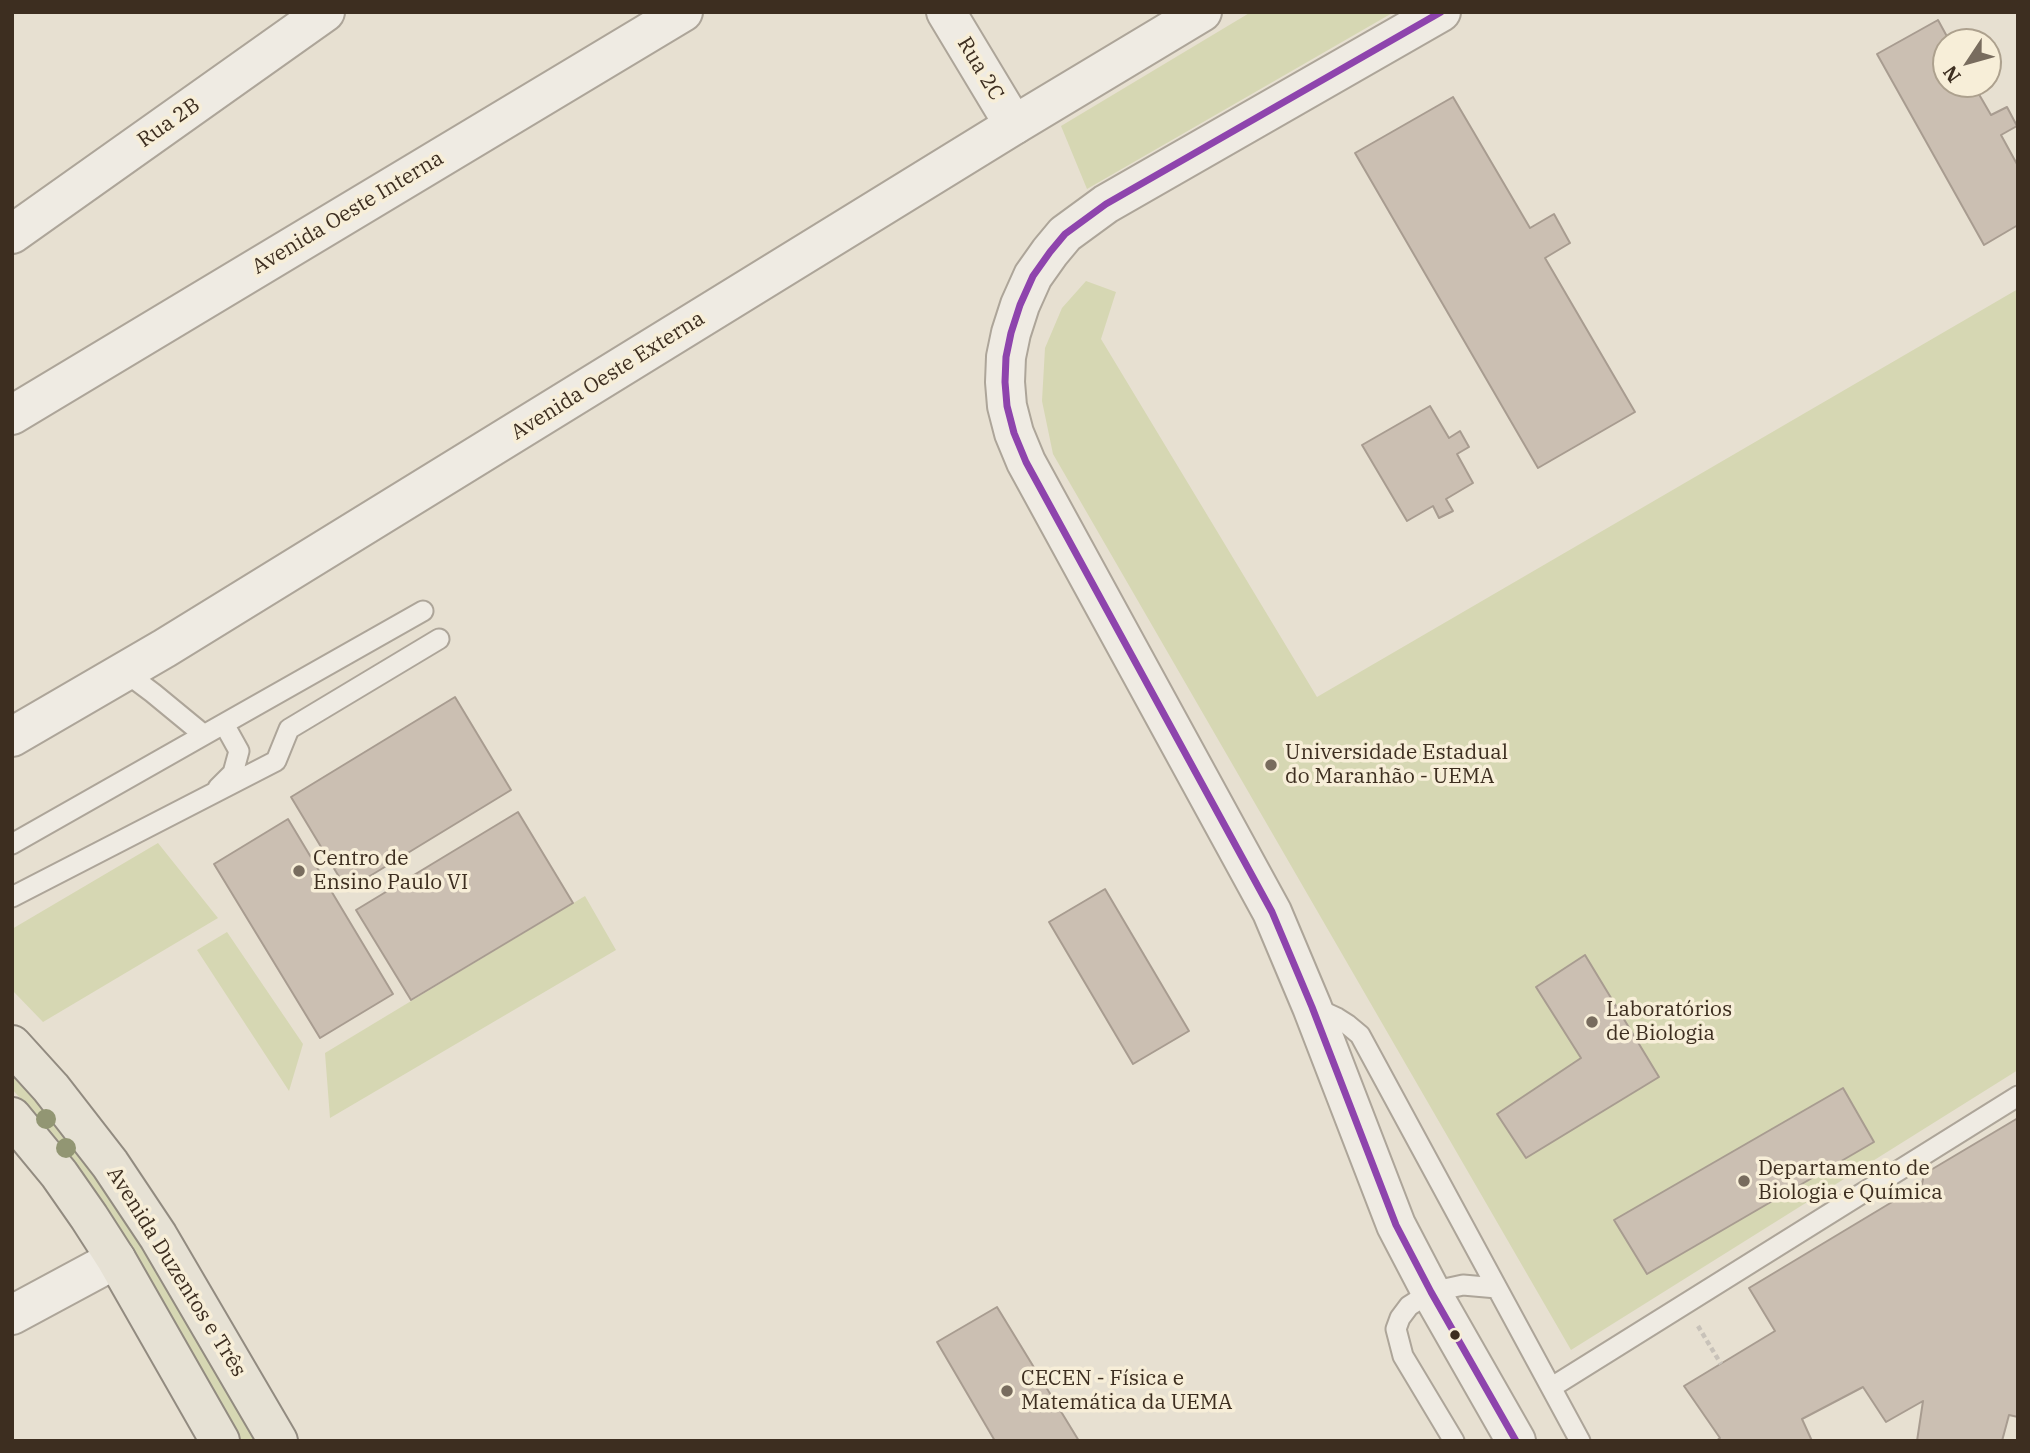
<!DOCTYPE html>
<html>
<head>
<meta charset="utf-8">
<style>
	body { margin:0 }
	#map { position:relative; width:2030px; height:1453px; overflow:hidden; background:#e7e0d1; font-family:"IBM Plex Serif",serif }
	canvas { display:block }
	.frame { position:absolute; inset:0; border:14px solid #3d2e20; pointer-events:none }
	.north { position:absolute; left:1932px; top:28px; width:70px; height:70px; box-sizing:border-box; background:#f7eed8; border:2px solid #ada18e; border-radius:50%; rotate:234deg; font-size:19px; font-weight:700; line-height:28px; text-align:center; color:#3d2e20 }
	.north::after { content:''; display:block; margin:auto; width:24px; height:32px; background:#786c5e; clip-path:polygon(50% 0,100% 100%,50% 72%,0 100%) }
</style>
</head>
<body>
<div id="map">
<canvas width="2030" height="1453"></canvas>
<div class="frame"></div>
<div class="north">N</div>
</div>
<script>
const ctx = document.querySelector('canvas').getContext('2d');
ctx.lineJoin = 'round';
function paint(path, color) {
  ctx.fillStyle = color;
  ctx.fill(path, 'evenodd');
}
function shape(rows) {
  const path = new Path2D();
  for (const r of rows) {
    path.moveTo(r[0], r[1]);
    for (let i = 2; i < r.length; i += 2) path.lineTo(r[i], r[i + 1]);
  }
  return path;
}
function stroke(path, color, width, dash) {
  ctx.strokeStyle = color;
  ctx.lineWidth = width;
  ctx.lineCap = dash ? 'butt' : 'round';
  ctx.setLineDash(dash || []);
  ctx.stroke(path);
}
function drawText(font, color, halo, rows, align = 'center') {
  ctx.font = font + ' "IBM Plex Serif",serif';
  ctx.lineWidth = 7;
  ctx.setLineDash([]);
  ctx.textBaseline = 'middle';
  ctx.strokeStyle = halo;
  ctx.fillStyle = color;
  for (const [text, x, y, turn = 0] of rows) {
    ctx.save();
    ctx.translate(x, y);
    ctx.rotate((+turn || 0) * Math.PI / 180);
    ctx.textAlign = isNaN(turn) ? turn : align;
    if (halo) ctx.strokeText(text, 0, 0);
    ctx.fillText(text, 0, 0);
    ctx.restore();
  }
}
paint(shape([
	[1251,12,1394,12,1087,189,1061,126],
	[1086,281,1116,292,1101,339,1317,697,2018,289,2018,1070,1571,1350,1053,454,1042,401,1045,348,1062,308],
	[158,843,218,918,43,1022,12,990,12,929],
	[585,896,616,950,330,1118,325,1053],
	[227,932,303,1044,289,1091,197,950],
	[12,1071,35,1097,94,1172,141,1243,256,1441,241,1441,197,1366,40,1121,12,1089]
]), '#d6d7b3');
const building = shape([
	[1938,20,1950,42,1946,42,1946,84,1973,84,1991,115,2007,107,2017,126,2001,135,2018,166,2018,225,1984,245,1877,54,1938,20],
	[1453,97,1530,228,1554,214,1570,243,1545,258,1635,412,1538,468,1355,153,1453,97],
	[1430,406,1449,438,1460,431,1469,447,1457,454,1473,483,1446,499,1453,511,1439,518,1433,506,1407,521,1362,445,1430,406],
	[455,697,511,790,347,890,291,797,455,697],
	[518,812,573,903,411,1000,356,910,518,812],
	[288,819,393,994,320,1038,214,864,288,819],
	[1105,889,1189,1031,1133,1064,1049,922,1105,889],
	[1585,955,1659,1077,1526,1158,1497,1114,1581,1058,1536,987,1585,955],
	[1843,1088,1874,1142,1647,1274,1614,1220,1843,1088],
	[2018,1118,2018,1417,2009,1415,2002,1441,1917,1441,1923,1401,1886,1422,1863,1387,1802,1419,1812,1441,1716,1441,1720,1438,1684,1386,1775,1331,1749,1288,1922,1184,1924,1174,2018,1118],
	[997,1307,1079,1441,995,1441,937,1342,997,1307]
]);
paint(building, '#cbbfb2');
stroke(building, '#a89c90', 2);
const service = shape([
	[204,735,423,611],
	[218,788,233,773,239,751,224,724],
	[12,844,204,735,153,693,125,672],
	[12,897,276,761,289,729,439,639],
	[1313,1007,1337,1018,1348,1025,1360,1035,1580,1441],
	[1552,1387,2018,1096],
	[1454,1441,1403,1356,1396,1329,1400,1318,1409,1306,1431,1292,1463,1285,1497,1288]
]);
const minor = shape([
	[946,12,1014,125],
	[1441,12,1106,204,1065,234,1050,252,1033,276,1020,305,1011,333,1006,357,1005,382,1007,406,1014,433,1026,462,1272,912,1312,1007,1396,1225,1431,1292,1516,1441],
	[12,234,325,12],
	[12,1315,116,1259]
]);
const tertiary = shape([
	[12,415,683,12],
	[12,737,165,648,1014,125,1202,12]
]);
const primary = shape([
	[12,1045,51,1088,110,1164,158,1236,278,1441],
	[12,1117,59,1174,89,1217,116,1259,220,1441]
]);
stroke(service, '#ada599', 23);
stroke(minor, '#ada599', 42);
stroke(tertiary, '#ada599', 42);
stroke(primary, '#928b80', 42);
stroke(shape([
	[1698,1326,1721,1364]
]), '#c8c2b9', 4.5, [5, 3.5]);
stroke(service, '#efebe3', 19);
stroke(minor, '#efebe3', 38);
stroke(tertiary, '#efebe3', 38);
stroke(primary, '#e6e1d4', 38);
stroke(shape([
	[1441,12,1106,204,1065,234,1050,252,1033,276,1020,305,1011,333,1006,357,1005,382,1007,406,1014,433,1026,462,1272,912,1312,1007,1396,1225,1431,1292,1516,1441]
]), '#8e44ad', 7);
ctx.fillStyle = '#929673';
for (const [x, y] of [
	[46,1119],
	[66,1148]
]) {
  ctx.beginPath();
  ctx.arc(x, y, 10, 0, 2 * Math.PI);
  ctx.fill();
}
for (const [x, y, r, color] of [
	[1271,765,7,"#786c5e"],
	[299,871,7,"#786c5e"],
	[1592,1022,7,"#786c5e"],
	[1744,1181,7,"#786c5e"],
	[1455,1335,6,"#3d2e20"],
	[1007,1391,7,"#786c5e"]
]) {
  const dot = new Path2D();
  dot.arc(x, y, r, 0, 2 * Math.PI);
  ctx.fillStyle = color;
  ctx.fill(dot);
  stroke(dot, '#f7eed8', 2.5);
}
drawText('21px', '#3d2e20', '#f7eed8', [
	["Rua 2C",980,69,59],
	["Rua 2B",169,123,-35],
	["Avenida Oeste Interna",348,213,-31],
	["Avenida Oeste Externa",608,376,-32],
	["Avenida Duzentos e Três",176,1272,58]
]);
drawText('21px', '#3d2e20', '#f7eed8', [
	["Universidade Estadual",1285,753],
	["do Maranhão - UEMA",1285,777],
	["Centro de",313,859],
	["Ensino Paulo VI",313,883],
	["Laboratórios",1606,1010],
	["de Biologia",1606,1034],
	["Departamento de",1758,1169],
	["Biologia e Química",1758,1193],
	["CECEN - Física e",1021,1379],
	["Matemática da UEMA",1021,1403]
], 'left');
</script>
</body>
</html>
